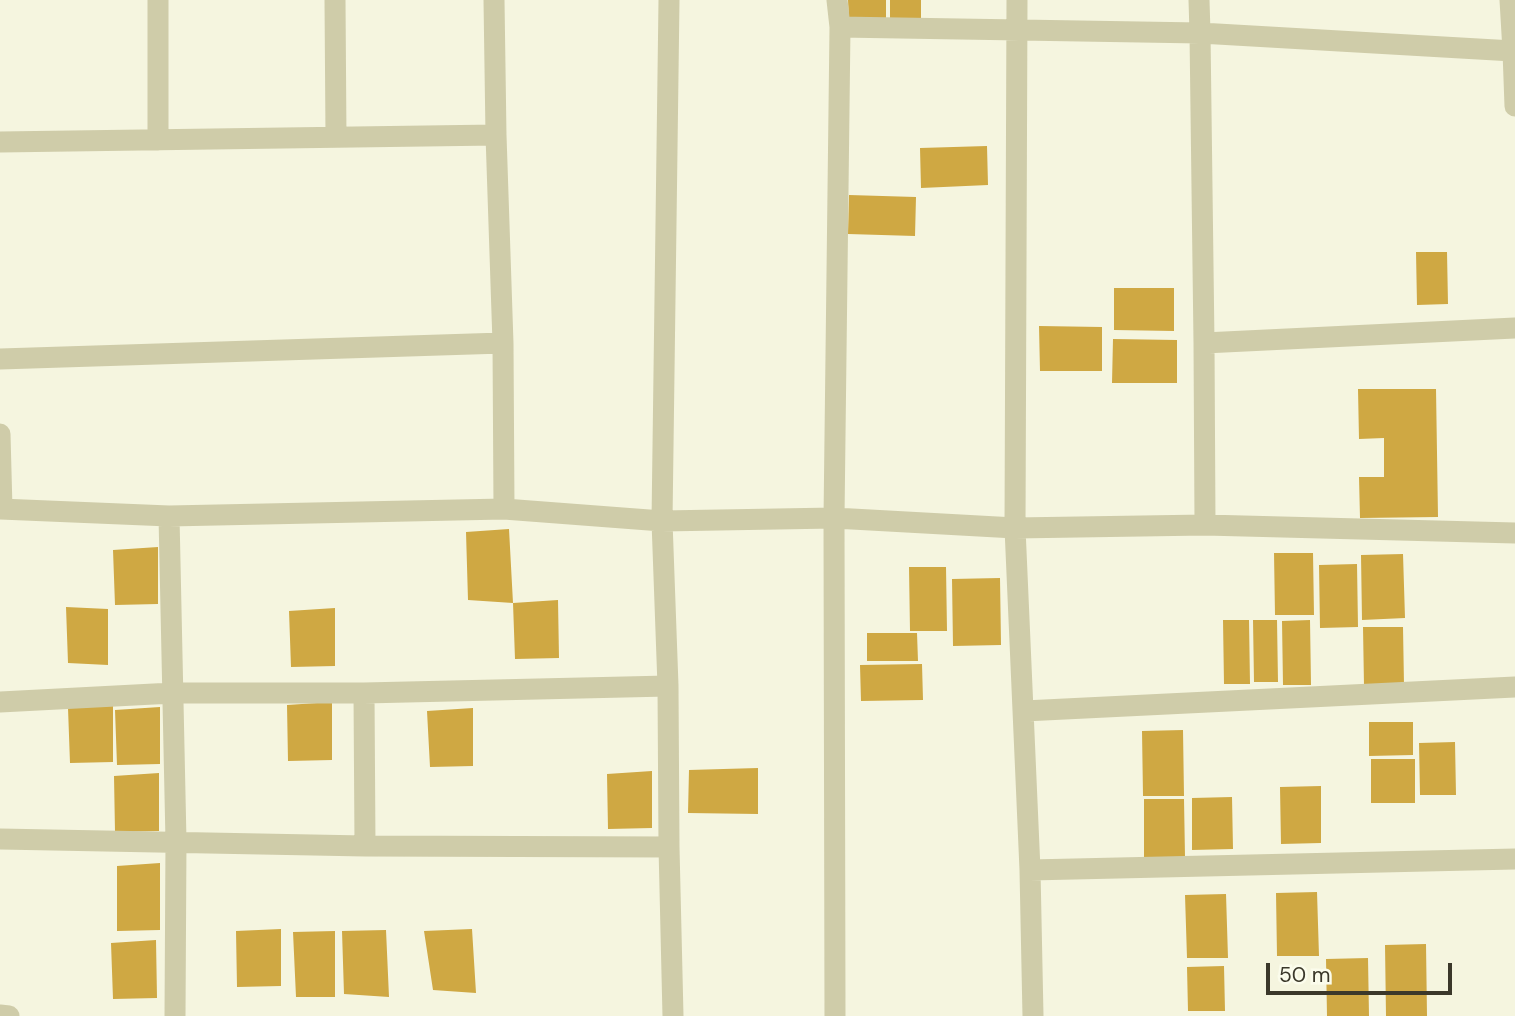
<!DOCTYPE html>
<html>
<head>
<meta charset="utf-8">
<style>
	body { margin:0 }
	#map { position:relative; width:1515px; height:1016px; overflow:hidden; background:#f5f5df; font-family:"DM Sans",sans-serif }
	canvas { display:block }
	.scale { position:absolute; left:1266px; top:963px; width:186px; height:32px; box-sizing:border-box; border:4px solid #3b382a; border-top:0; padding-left:9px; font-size:21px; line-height:24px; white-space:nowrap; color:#3b382a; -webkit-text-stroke:5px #fbfcec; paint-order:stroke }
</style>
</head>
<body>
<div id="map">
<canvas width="1515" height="1016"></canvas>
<div class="scale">50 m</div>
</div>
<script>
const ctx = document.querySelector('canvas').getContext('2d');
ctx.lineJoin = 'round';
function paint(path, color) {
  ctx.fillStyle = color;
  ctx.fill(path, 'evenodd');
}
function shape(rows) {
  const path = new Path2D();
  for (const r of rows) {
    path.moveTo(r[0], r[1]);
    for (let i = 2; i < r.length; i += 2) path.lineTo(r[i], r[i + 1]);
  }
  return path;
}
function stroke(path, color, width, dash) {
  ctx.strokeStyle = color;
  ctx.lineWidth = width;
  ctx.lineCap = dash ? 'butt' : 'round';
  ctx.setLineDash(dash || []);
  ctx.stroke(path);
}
paint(shape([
	[848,0,886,0,886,19,849,20],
	[890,0,921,0,921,18,890,19],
	[987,146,988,185,921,188,920,148],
	[849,195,916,197,915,236,848,234],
	[1416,252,1447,252,1448,304,1417,305],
	[1114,288,1174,288,1174,331,1114,330],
	[1039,326,1102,327,1102,371,1040,371],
	[1113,339,1177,340,1177,383,1112,383],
	[1358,389,1436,389,1438,517,1360,518,1359,477,1384,477,1384,438,1359,439],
	[509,529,513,603,468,600,466,532],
	[158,547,158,604,115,605,113,550],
	[1274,553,1313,553,1314,615,1275,615],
	[1403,554,1405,618,1362,620,1361,555],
	[1357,564,1358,627,1320,628,1319,565],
	[909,567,946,567,947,631,910,631],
	[1000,578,1001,645,953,646,952,579],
	[558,600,559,658,515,659,513,603],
	[66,607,108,609,108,665,68,663],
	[335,608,335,666,291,667,289,611],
	[1223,620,1249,620,1250,684,1224,684],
	[1253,620,1277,620,1278,682,1254,682],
	[1310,620,1311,685,1283,685,1282,621],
	[1363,627,1403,627,1404,685,1364,686],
	[867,633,917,633,918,661,867,661],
	[922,664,923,700,861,701,860,665],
	[332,702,332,760,288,761,287,705],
	[113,705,113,762,70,763,68,708],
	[160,707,160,764,117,765,115,710],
	[473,708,473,766,430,767,427,711],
	[1369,722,1413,722,1413,755,1369,756],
	[1183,730,1184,796,1143,796,1142,731],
	[1455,742,1456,795,1420,795,1419,743],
	[1371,759,1415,759,1415,803,1371,803],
	[758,768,758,814,688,813,689,770],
	[652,771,652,828,608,829,607,774],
	[159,773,159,831,115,832,114,776],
	[1321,786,1321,843,1281,844,1280,787],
	[1232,797,1233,849,1192,850,1192,798],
	[1144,799,1184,799,1185,857,1144,858],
	[160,863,160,930,117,931,117,866],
	[1317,892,1319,956,1277,956,1276,893],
	[1226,894,1228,958,1187,958,1185,895],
	[281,929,281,986,237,987,236,931],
	[472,929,476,993,433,990,424,931],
	[386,930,389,997,344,994,342,931],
	[335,931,335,997,296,997,293,932],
	[156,940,157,998,113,999,111,943],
	[1426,944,1427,1016,1386,1016,1385,945],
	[1368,958,1369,1016,1327,1016,1326,959],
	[1224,966,1225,1011,1188,1011,1187,967]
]), '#cfa843');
stroke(shape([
	[158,0,158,140],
	[335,0,336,137],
	[494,0,496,135,503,343,504,509],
	[669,0,662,521,668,686,669,847,673,1016],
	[1017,0,1015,528,1030,870,1033,1016],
	[1510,0,1513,51],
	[840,27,1200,33,1199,0],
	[0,142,496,135],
	[1204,343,1200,33,1513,51,1515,106],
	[0,359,503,343],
	[0,434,2,509],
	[0,509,169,516,504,509,662,521,834,518,1015,528,1205,525,1515,533],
	[169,516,176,841,175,1016],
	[1205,525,1204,343,1515,328],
	[364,693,365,846],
	[0,702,173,693,364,693,668,686],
	[1024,711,1515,687],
	[0,839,365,846,669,847],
	[1030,870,1515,859],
	[0,1015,9,1016],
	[835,1016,834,518,840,27,837,0]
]), '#cfcca9', 21);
</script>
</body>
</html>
